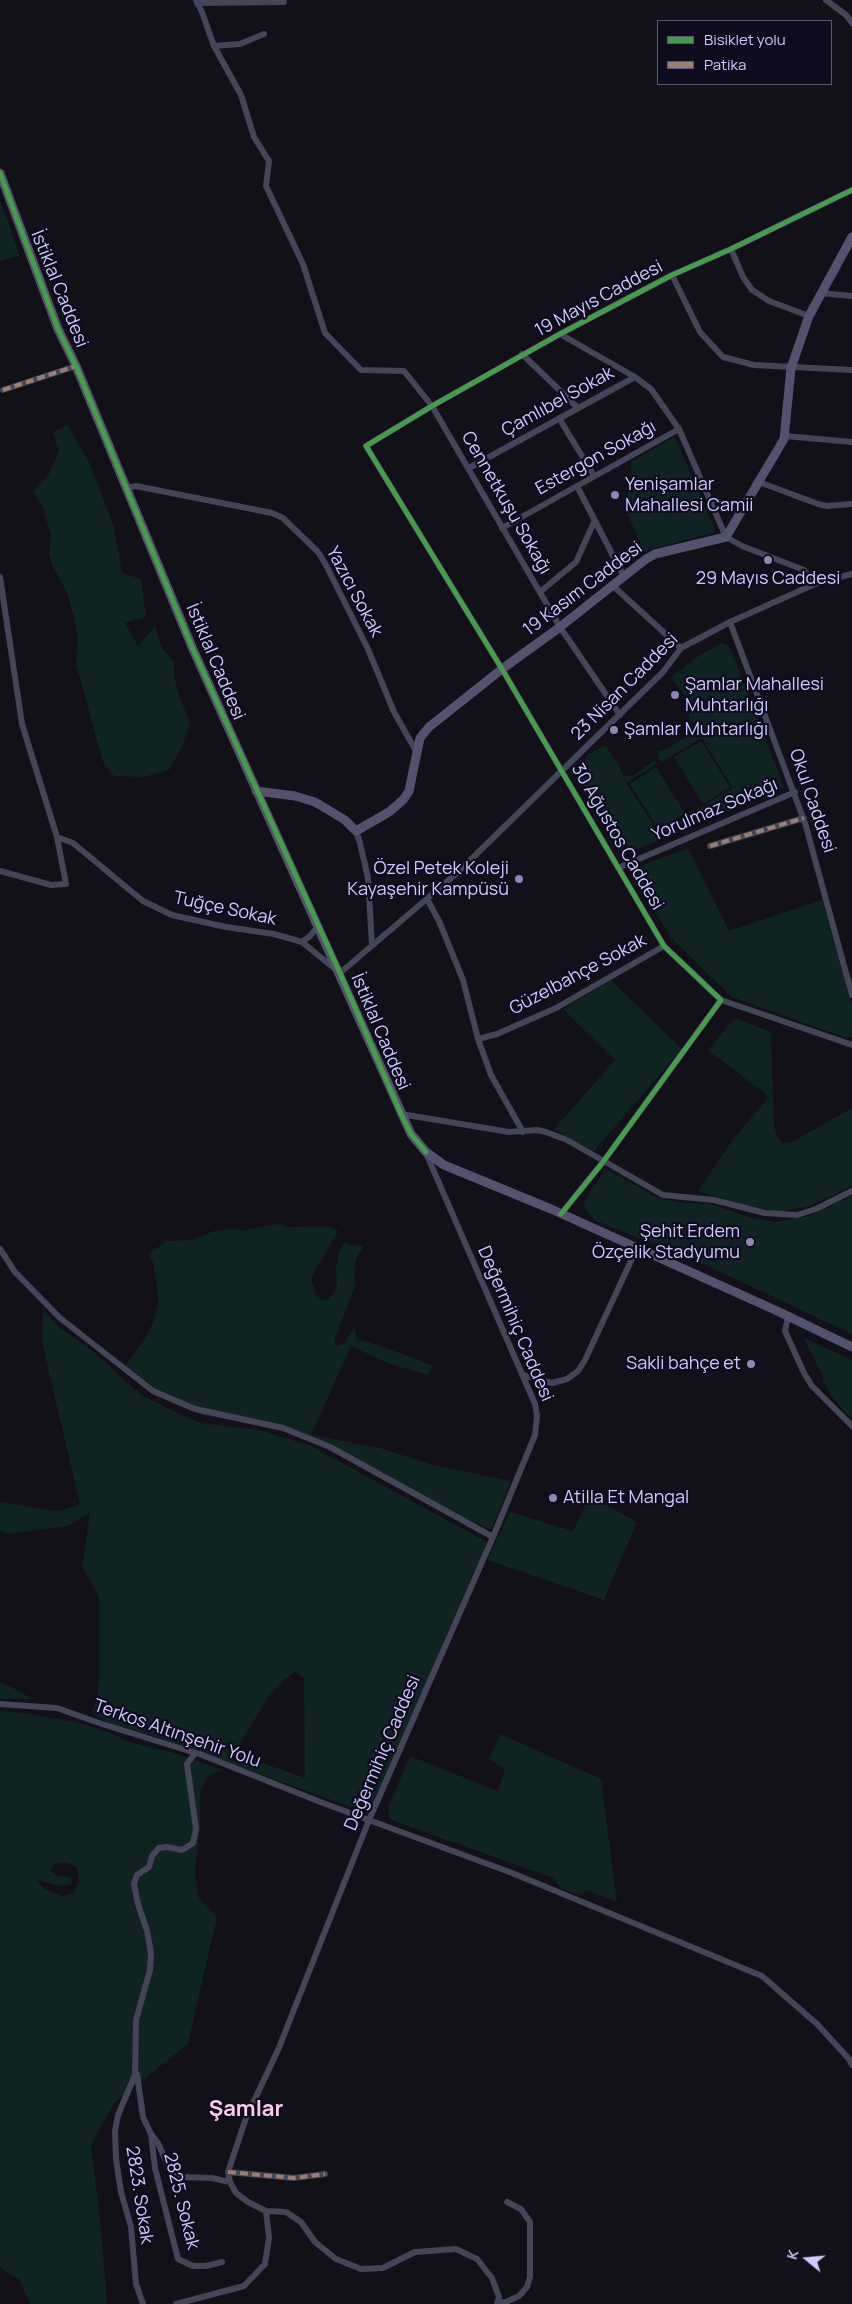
<!DOCTYPE html>
<html>
<head>
<meta charset="utf-8">
<style>
	body { margin:0 }
	#map { position:relative; width:852px; height:2304px; overflow:hidden; background:#121019; font-family:Manrope,sans-serif }
	canvas { display:block }
	.legend { position:absolute; left:657px; top:20px; width:175px; height:65px; box-sizing:border-box; background:#0f0c1d; border:1px solid #5b5877; margin:0; padding:6px 9px; list-style:none; font-size:15px; color:#cecafd }
	.legend li { display:flex; align-items:center; gap:10px; height:25px }
	.legend b { width:25px; border:1px solid #5b5877 }
	.north { position:absolute; left:782px; top:2234px; width:50px; height:50px; -webkit-text-stroke:4px #0f0c1d; paint-order:stroke; rotate:287deg; font-size:14px; font-weight:700; line-height:20px; text-align:center; color:#cecafd }
	.north::after { content:''; display:block; margin:auto; width:18px; height:22px; background:#cecafd; clip-path:polygon(50% 0,100% 100%,50% 72%,0 100%) }
</style>
</head>
<body>
<div id="map">
<canvas width="852" height="2304"></canvas>
<ul class="legend">
<li><b style="height:6px;background:#469c4c"></b>Bisiklet yolu</li>
<li><b style="height:6px;background:#9b7d72"></b>Patika</li>
</ul>
<div class="north">K</div>
</div>
<script>
const ctx = document.querySelector('canvas').getContext('2d');
ctx.lineJoin = 'round';
function paint(path, color) {
  ctx.fillStyle = color;
  ctx.fill(path, 'evenodd');
}
function shape(rows) {
  const path = new Path2D();
  for (const r of rows) {
    path.moveTo(r[0], r[1]);
    for (let i = 2; i < r.length; i += 2) path.lineTo(r[i], r[i + 1]);
  }
  return path;
}
function stroke(path, color, width, dash) {
  ctx.strokeStyle = color;
  ctx.lineWidth = width;
  ctx.lineCap = dash ? 'butt' : 'round';
  ctx.setLineDash(dash || []);
  ctx.stroke(path);
}
function drawText(font, color, halo, rows, align = 'center') {
  ctx.font = font + ' Manrope,sans-serif';
  ctx.lineWidth = 4.5;
  ctx.setLineDash([]);
  ctx.textBaseline = 'middle';
  ctx.strokeStyle = halo;
  ctx.fillStyle = color;
  for (const [text, x, y, turn = 0] of rows) {
    ctx.save();
    ctx.translate(x, y);
    ctx.rotate((+turn || 0) * Math.PI / 180);
    ctx.textAlign = isNaN(turn) ? turn : align;
    if (halo) ctx.strokeText(text, 0, 0);
    ctx.fillText(text, 0, 0);
    ctx.restore();
  }
}
paint(shape([
	[0,200,20,256,0,261],
	[68,425,90,464,114,527,122,573,141,579,146,617,125,623,138,646,155,626,162,648,174,662,174,677,179,695,190,723,182,747,169,770,144,777,114,776,103,762,76,664,78,640,74,616,66,590,53,567,49,554,51,535,42,505,33,491,48,476,59,450,53,432],
	[675,437,716,532,644,551,626,511,632,461],
	[721,643,727,645,731,650,784,787,699,824,692,813,733,788,702,738,661,762,658,757,659,750,663,751,698,729,689,717,692,705,671,677,694,659],
	[701,741,730,787,703,804,674,757],
	[605,745,620,766,620,770,624,776,633,776,654,760,657,764,626,783,658,832,688,814,695,826,623,855,577,774,578,767,589,754],
	[656,767,685,813,659,830,630,784],
	[688,848,729,931,822,900,852,1005,852,1037,846,1038,732,997,675,942,653,910,630,870],
	[611,980,682,1049,593,1152,554,1129,615,1060,563,1009],
	[737,1019,771,1032,774,1126,777,1136,782,1143,792,1142,852,1108,852,1186,810,1206,778,1212,745,1205,698,1191,734,1138,769,1097,708,1050,733,1020],
	[606,1169,658,1198,681,1203,711,1204,749,1217,776,1222,812,1215,852,1195,852,1334,699,1262,594,1220,584,1208,585,1199],
	[276,1224,288,1227,330,1226,338,1231,311,1278,317,1299,328,1300,337,1289,336,1268,339,1251,346,1241,350,1246,359,1244,363,1247,356,1259,354,1277,356,1283,334,1341,336,1346,344,1344,354,1327,357,1339,378,1345,432,1365,428,1375,390,1364,351,1346,311,1435,380,1448,433,1465,511,1481,491,1530,424,1499,366,1464,282,1430,252,1423,205,1416,169,1402,143,1387,125,1366,145,1339,154,1320,159,1300,153,1262,148,1255,166,1241,191,1240,217,1230,234,1229,245,1230],
	[43,1309,60,1328,94,1352,141,1395,181,1415,201,1423,260,1430,311,1446,487,1542,443,1642,382,1800,376,1809,368,1813,148,1734,123,1730,107,1723,93,1713,99,1684,99,1596,82,1567,90,1513,68,1526,8,1534,0,1531,0,1502,59,1511,80,1505,42,1342],
	[295,1672,304,1678,305,1778,234,1753,269,1696,284,1680],
	[804,1338,852,1360,852,1419,835,1401,823,1382,823,1376],
	[590,1496,637,1522,604,1600,487,1560,510,1512,573,1531],
	[0,1681,33,1699,0,1699],
	[0,1711,24,1713,76,1722,115,1735,129,1742,174,1753,223,1770,211,1774,200,1790,200,1829,195,1872,199,1898,217,1917,188,2044,114,2103,91,2145,101,2227,107,2304,30,2304,20,2280,2,2269,0,2266],
	[67,1863,77,1867,79,1881,74,1893,63,1896,45,1889,35,1879,53,1885,64,1886,72,1884,71,1877,57,1876,51,1871,54,1864],
	[500,1734,601,1779,617,1902,586,1890,582,1895,571,1892,561,1888,553,1878,394,1821,389,1817,388,1808,410,1756,498,1791,505,1769,489,1759]
]), '#102323');
stroke(shape([
	[196,0,202,12,214,46,241,95,254,137,269,161,266,186,303,264,325,333,361,370,404,371,432,406,560,627,620,715],
	[826,0,846,15,852,23],
	[197,3,284,2],
	[214,46,240,44,264,34],
	[731,249,743,277,752,290,769,301,809,316],
	[672,275,700,332,723,357,754,365,852,370],
	[820,293,852,296],
	[560,334,635,377,651,389,679,429,726,537,742,546,804,570,815,584],
	[522,354,578,408],
	[3,390,76,366],
	[559,418,594,476],
	[785,436,852,442],
	[469,468,635,377],
	[759,482,818,504,827,506,852,504],
	[577,486,623,575],
	[126,488,136,486,272,513,283,518,318,552,326,565,368,649,394,712,416,751],
	[502,528,679,429],
	[0,577,22,724,57,837,66,884,51,885,0,871],
	[612,585,681,648],
	[540,592,576,562,594,522],
	[730,622,805,823,852,995],
	[356,831,360,843,368,878,372,945],
	[57,837,73,843,143,901,172,915,226,927,274,934,302,942,340,973,457,873,663,672,681,648,730,622,815,584,852,574],
	[710,846,804,818],
	[618,868,795,792],
	[427,899,439,921,463,980,478,1039,491,1075,523,1132],
	[302,942,310,936,318,926],
	[721,1000,852,1045],
	[478,1039,497,1034,556,1008,664,946],
	[401,1114,509,1132,537,1130,546,1132,567,1140,663,1195,714,1200,765,1213,797,1215,816,1209,852,1191],
	[426,1153,535,1404,537,1416,535,1435,493,1537,369,1820,278,2050,246,2118,228,2172,230,2182,236,2193,248,2202,266,2211,286,2212,301,2222,315,2242,336,2259,361,2269,383,2268,415,2252,456,2249,477,2259,492,2278,499,2297,497,2304],
	[561,1214,603,1162,721,1000,664,946,502,669,366,446,432,406,560,334,672,275,731,249,852,190],
	[0,1249,15,1272,60,1318,153,1391,195,1409,283,1428,330,1447,493,1537],
	[788,1316,785,1331,804,1373,812,1386,852,1426],
	[522,1375,552,1383,567,1379,578,1371,585,1360,637,1248],
	[0,1704,57,1708,102,1724,202,1755,323,1803,512,1873,762,1976,817,2024,849,2059,852,2065],
	[137,2074,143,2117,151,2134,158,2143,170,2170,179,2177,212,2178,230,2182],
	[151,2134,155,2168,178,2259,193,2266,206,2266,222,2262],
	[228,2172,294,2178,325,2174],
	[498,2303,506,2302,519,2296,527,2287,530,2277,530,2222,521,2209,507,2202],
	[143,2304,136,2284,131,2227,121,2192,116,2159,115,2131,118,2115,135,2075,136,2020,150,1970,151,1953,147,1931,138,1904,134,1884,137,1875,149,1867,152,1856,159,1848,167,1847,182,1850,193,1843,196,1829,187,1764,195,1753],
	[176,2304,244,2286,265,2264,269,2238,266,2211]
]), '#45455a', 6);
stroke(shape([
	[0,173,58,329,76,366,192,647,411,1134,426,1152,444,1165,551,1209,775,1310,852,1347],
	[256,791,295,796,315,802,345,820,356,831,389,812,403,800,409,791,420,738,429,727,502,669,560,627,646,559,655,554,726,537,784,439,791,368,809,316,852,237]
]), '#53516c', 9);
stroke(shape([
	[3,390,76,366],
	[710,846,804,818],
	[228,2172,294,2178,325,2174]
]), '#9b7d72', 4, [8, 4]);
stroke(shape([
	[0,173,58,329,76,366,192,647,340,973,401,1114,411,1134,426,1152],
	[561,1214,603,1162,721,1000,664,946,502,669,366,446,432,406,560,334,672,275,731,249,852,190]
]), '#469c4c', 5);
for (const [x, y, r, color] of [
	[615,495,5,"#8c89ad"],
	[768,560,5,"#8c89ad"],
	[675,695,5,"#8c89ad"],
	[614,730,5,"#8c89ad"],
	[519,879,5,"#8c89ad"],
	[750,1242,5,"#8c89ad"],
	[751,1364,5,"#8c89ad"],
	[553,1498,5,"#8c89ad"]
]) {
  const dot = new Path2D();
  dot.arc(x, y, r, 0, 2 * Math.PI);
  ctx.fillStyle = color;
  ctx.fill(dot);
  stroke(dot, '#0f0c1d', 2);
}
drawText('18px', '#cecafd', '#0f0c1d', [
	["İstiklal Caddesi",59,289,68],
	["19 Mayıs Caddesi",599,299,-28],
	["Çamlıbel Sokak",558,402,-29],
	["Estergon Sokağı",596,458,-29],
	["Cennetkuşu Sokağı",506,503,60],
	["19 Kasım Caddesi",583,589,-37],
	["Yazıcı Sokak",354,592,62],
	["İstiklal Caddesi",215,662,67],
	["23 Nisan Caddesi",625,687,-45],
	["Okul Caddesi",812,801,71],
	["Yorulmaz Sokağı",715,810,-23],
	["30 Ağustos Caddesi",617,837,60],
	["Tuğçe Sokak",225,909,12],
	["Güzelbahçe Sokak",578,975,-28],
	["İstiklal Caddesi",380,1032,67],
	["Değermihiç Caddesi",515,1324,67],
	["Terkos Altınşehir Yolu",177,1734,19],
	["Değermihiç Caddesi",383,1753,-67],
	["2823. Sokak",139,2195,81],
	["2825. Sokak",181,2201,76]
]);
drawText('18px', '#cecafd', '#0f0c1d', [
	["Yenişamlar",625,485],
	["Mahallesi Camii",625,506],
	["29 Mayıs Caddesi",768,579,"center"],
	["Şamlar Mahallesi",685,685],
	["Muhtarlığı",685,706],
	["Şamlar Muhtarlığı",624,730],
	["Özel Petek Koleji",509,869,"right"],
	["Kayaşehir Kampüsü",509,890,"right"],
	["Şehit Erdem",740,1232,"right"],
	["Özçelik Stadyumu",740,1253,"right"],
	["Sakli bahçe et",741,1364,"right"],
	["Atilla Et Mangal",563,1498]
], 'left');
drawText('bold 22px', '#fdcced', '#0f0c1d', [
	["Şamlar",246,2110]
]);
</script>
</body>
</html>
